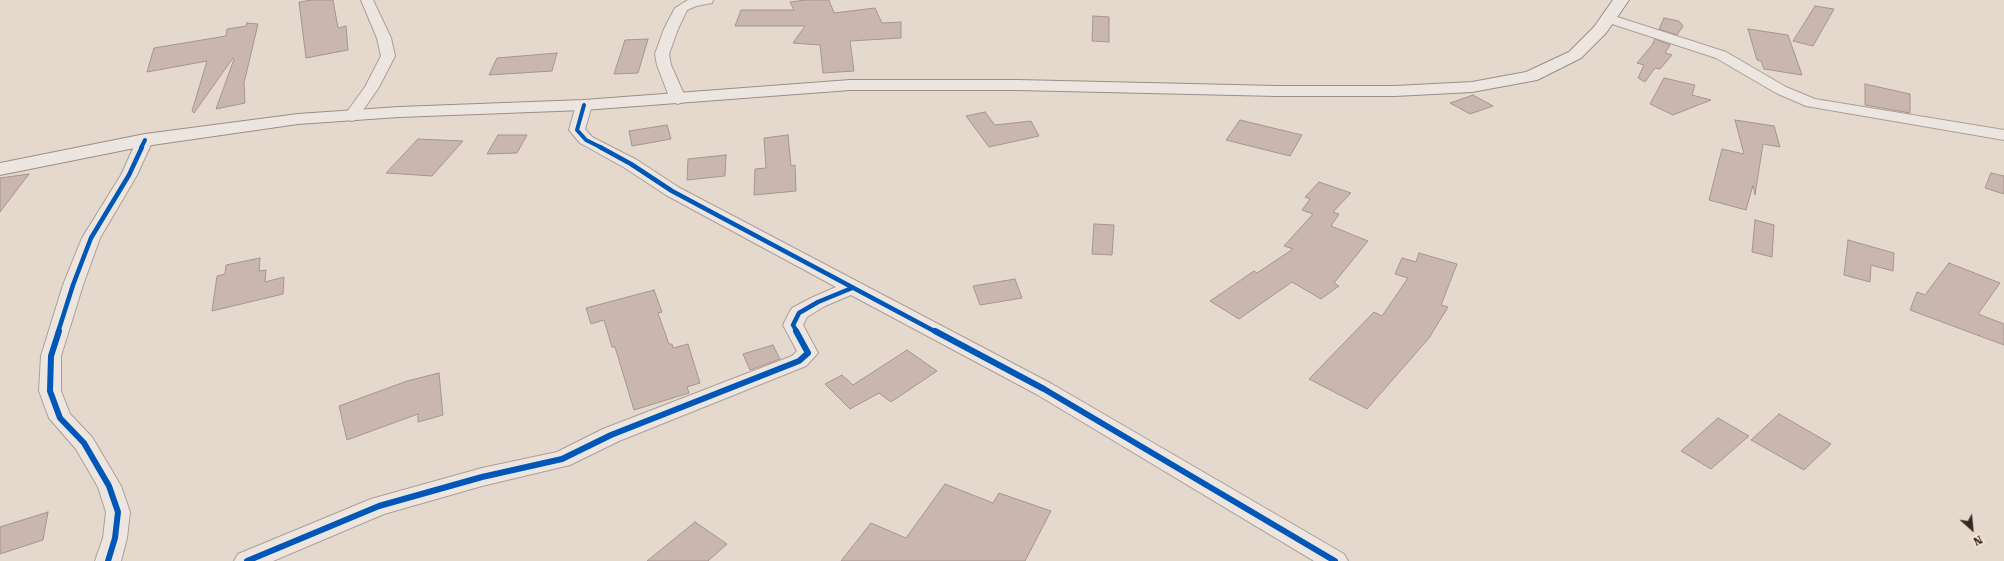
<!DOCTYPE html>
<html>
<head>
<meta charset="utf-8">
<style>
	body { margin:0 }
	#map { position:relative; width:2004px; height:561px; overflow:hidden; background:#e5d9ce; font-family:"Roboto Serif",serif }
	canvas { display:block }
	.north { position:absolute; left:1952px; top:509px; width:40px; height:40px; -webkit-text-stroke:3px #f6e5d5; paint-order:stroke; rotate:153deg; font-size:11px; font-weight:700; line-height:16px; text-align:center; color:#3a261f }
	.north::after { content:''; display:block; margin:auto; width:14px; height:18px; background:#3a261f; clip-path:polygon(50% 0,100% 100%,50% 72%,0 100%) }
</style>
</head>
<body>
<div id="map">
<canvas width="2004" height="561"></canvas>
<div class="north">N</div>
</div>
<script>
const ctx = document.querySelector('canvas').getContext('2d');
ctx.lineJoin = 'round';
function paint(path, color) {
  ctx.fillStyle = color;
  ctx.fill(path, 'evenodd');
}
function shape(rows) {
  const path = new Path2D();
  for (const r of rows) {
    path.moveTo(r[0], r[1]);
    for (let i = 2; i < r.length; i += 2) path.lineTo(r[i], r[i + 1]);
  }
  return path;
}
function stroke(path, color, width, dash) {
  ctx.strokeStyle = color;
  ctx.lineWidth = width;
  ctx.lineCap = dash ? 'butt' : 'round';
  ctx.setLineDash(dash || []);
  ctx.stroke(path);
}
const building = shape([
	[312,0,333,0,338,28,346,26,348,50,306,58,299,2,312,0],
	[806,0,829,0,834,13,875,8,882,23,901,22,901,38,850,41,854,71,823,73,820,45,793,43,805,26,735,26,741,10,794,10,790,2,806,0],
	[1815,6,1834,9,1813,46,1793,41,1815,6],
	[1093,16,1109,17,1109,42,1092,41,1093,16],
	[1664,18,1679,21,1683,26,1677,35,1659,29,1664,18],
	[247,23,258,24,244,83,245,103,216,109,234,59,233,58,194,113,192,111,207,61,147,72,154,48,226,36,227,29,246,26,247,23],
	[1748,29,1788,35,1802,75,1764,69,1761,61,1757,60,1748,29],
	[648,39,638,73,614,74,625,40,648,39],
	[1655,39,1670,45,1665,53,1672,55,1660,69,1655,68,1645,82,1638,78,1644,65,1637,63,1652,45,1655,39],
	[557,53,552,71,489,75,497,58,557,53],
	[1664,78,1695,85,1692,95,1711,100,1673,115,1650,104,1664,78],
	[1865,84,1910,94,1910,113,1865,105,1865,84],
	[1473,95,1493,106,1470,114,1450,103,1473,95],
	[985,112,995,125,1031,121,1039,136,989,147,966,116,985,112],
	[1240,120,1302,135,1290,156,1226,140,1240,120],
	[1735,120,1774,126,1780,147,1763,144,1755,195,1753,185,1746,210,1709,200,1722,149,1744,154,1735,120],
	[667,125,671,139,632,146,629,131,667,125],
	[498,135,527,135,517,153,487,154,498,135],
	[788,135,791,166,795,165,796,191,754,195,755,169,766,168,764,138,788,135],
	[418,139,463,141,432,176,386,173,418,139],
	[726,155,725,176,687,180,688,159,726,155],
	[1991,173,2004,176,2004,194,1985,188,1991,173],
	[29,174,0,212,0,178,29,174],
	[1319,182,1351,193,1333,212,1339,214,1331,226,1368,241,1334,283,1339,286,1321,299,1292,282,1239,319,1210,301,1254,271,1257,273,1293,249,1284,246,1313,214,1302,210,1310,199,1305,197,1319,182],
	[1755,220,1774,225,1772,257,1752,252,1755,220],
	[1094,224,1114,225,1112,255,1092,254,1094,224],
	[1848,240,1894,253,1893,271,1871,265,1870,282,1844,275,1848,240],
	[1419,253,1457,264,1441,305,1448,307,1429,338,1367,409,1309,379,1374,312,1382,316,1408,278,1395,274,1402,258,1416,262,1419,253],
	[260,258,259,271,266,270,265,282,284,277,283,294,212,311,217,276,225,274,226,265,260,258],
	[1949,263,2000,283,1978,314,2004,324,2004,345,1910,310,1917,292,1925,295,1949,263],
	[1015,279,1022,298,980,305,973,286,1015,279],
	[654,290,662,312,658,313,669,344,672,344,673,348,688,344,700,383,687,387,689,393,634,410,615,347,612,347,604,320,591,324,586,308,654,290],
	[773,345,780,359,750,370,743,354,773,345],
	[907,350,937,371,891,402,879,393,850,409,825,384,842,375,853,385,907,350],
	[439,373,443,415,418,422,418,414,347,440,339,406,407,381,439,373],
	[1779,414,1831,444,1804,470,1751,440,1779,414],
	[1718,418,1749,436,1711,469,1681,451,1718,418],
	[945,484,993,503,999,493,1051,511,1025,561,841,561,871,523,906,538,945,484],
	[48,512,43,540,0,554,0,527,48,512],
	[695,522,727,544,708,561,647,561,695,522]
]);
paint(building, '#c9b7af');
stroke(building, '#a6958d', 1);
const street = shape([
	[361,0,373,0,391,38,395,56,379,87,357,119,352,121,347,119,344,116,365,87,381,56,377,38,361,0],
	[688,0,713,0,712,3,696,6,687,10,678,29,669,54,671,65,686,99,683,102,678,104,673,102,670,99,657,65,655,54,664,29,675,8,688,0],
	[1608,14,1726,52,1786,87,1815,99,2004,130,2004,140,1806,106,1776,93,1716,58,1603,21,1601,18,1603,15,1608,14],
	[584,100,589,102,592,105,585,129,592,137,637,160,678,187,1052,384,1344,554,1348,561,1314,561,1036,394,851,295,825,306,807,317,803,325,818,353,806,366,619,441,570,465,482,486,384,514,273,561,234,561,238,554,371,499,482,468,557,452,603,429,792,356,797,351,783,325,789,313,792,308,811,298,836,287,666,195,625,168,580,143,569,130,576,105,579,102,584,100],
	[145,135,151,137,153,140,137,175,100,238,83,285,61,356,61,391,70,414,92,437,121,486,130,512,127,538,121,561,95,561,103,538,106,512,98,487,76,449,49,418,39,391,41,356,63,285,82,238,121,175,137,140,139,137,145,135]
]);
const secondary = shape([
	[1613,0,1629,0,1606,33,1581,58,1537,80,1472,92,1395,96,1277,96,1017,90,850,90,584,110,399,117,298,124,145,146,0,175,0,163,145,134,298,114,399,107,584,100,850,80,1017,80,1277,86,1395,86,1472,82,1526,72,1569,52,1594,27,1613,0]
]);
stroke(street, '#aa9f97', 2);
stroke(secondary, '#9a8e87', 2);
paint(street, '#ede6e0');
paint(secondary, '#ede6e0');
stroke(shape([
	[584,105,577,130,586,140,602,148],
	[141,148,145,140]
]), '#0057b8', 4);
stroke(shape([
	[600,147,631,164,672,191,936,332],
	[58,332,73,285,91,238,129,175,142,147],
	[797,332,793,325,799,313,818,302,852,288]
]), '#0057b8', 4.5);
stroke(shape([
	[59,331,51,356,50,391,60,418,84,443,109,486,118,512,115,538,108,561],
	[935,331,1044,389,1335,561],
	[247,561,379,506,482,477,562,459,611,435,799,361,808,353,796,331]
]), '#0057b8', 6);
</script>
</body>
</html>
